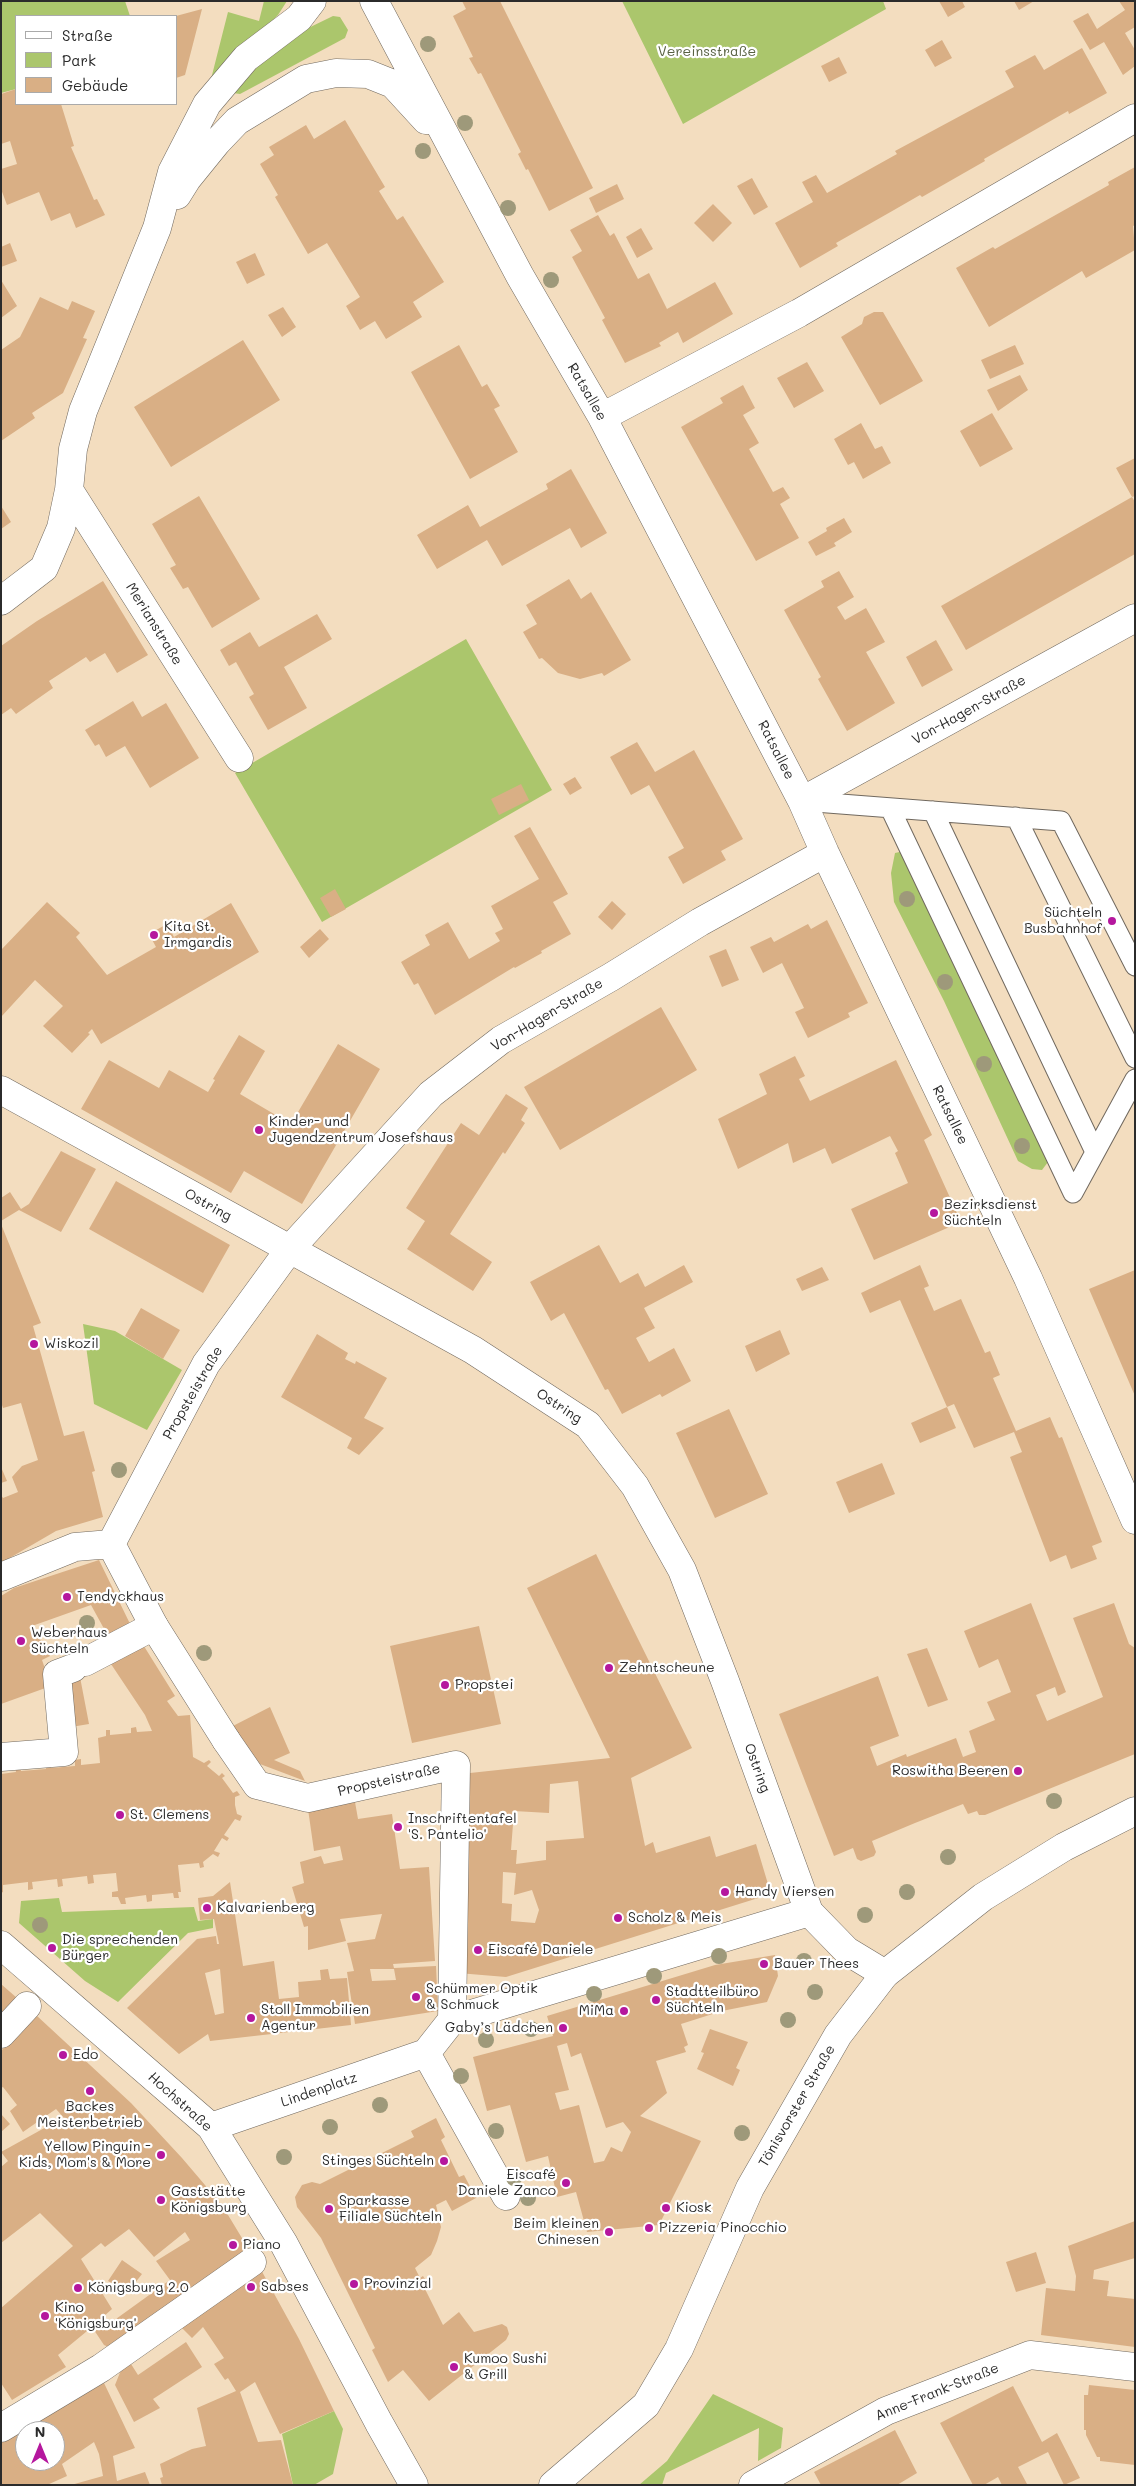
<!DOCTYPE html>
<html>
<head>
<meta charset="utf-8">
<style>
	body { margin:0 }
	#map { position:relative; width:1136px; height:2486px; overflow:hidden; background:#f3ddbf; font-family:Mali,sans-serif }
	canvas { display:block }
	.frame { position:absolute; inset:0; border:2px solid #2b2b2b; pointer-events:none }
	.legend { position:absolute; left:15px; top:15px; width:162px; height:90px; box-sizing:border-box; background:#fff; border:1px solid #aaa; margin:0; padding:6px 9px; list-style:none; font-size:15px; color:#2b2b2b }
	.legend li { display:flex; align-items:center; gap:10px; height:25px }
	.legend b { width:25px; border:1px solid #aaa }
	.north { position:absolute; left:15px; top:2421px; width:50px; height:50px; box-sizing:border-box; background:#fff; border:1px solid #aaa; border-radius:50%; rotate:0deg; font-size:14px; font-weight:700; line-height:20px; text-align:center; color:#2b2b2b }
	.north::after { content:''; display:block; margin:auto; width:18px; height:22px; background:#b5179e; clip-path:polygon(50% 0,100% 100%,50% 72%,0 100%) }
</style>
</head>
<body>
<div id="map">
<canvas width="1136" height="2486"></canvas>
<div class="frame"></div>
<ul class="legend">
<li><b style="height:6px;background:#fff"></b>Straße</li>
<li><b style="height:14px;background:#abc66c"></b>Park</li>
<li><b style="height:14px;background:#d9af85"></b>Gebäude</li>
</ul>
<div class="north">N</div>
</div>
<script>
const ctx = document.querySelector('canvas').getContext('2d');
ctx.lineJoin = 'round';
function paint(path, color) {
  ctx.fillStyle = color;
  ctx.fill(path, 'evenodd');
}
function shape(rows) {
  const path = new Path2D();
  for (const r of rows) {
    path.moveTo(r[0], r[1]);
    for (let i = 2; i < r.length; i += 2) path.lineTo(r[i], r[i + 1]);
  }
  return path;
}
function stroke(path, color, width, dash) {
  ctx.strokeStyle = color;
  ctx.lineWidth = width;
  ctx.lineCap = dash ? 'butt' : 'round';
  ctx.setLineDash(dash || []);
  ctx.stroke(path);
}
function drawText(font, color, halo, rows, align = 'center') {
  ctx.font = font + ' Mali,sans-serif';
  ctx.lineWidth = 4.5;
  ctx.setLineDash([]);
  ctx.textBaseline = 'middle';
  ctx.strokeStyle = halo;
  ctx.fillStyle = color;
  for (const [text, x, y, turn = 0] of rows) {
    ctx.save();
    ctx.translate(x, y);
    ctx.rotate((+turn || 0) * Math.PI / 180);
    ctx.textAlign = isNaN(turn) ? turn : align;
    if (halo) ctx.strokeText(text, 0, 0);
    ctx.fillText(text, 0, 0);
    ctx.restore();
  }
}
paint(shape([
	[1,1,125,1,130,16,16,16,16,89,1,93],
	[264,1,287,1,278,15,210,83,228,12,259,21],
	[622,1,883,1,886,9,683,124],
	[333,16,340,17,348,30,345,38,240,94,233,93,262,62,294,35],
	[466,639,552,790,322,922,235,773],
	[904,851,1048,1162,1042,1170,1032,1169,1018,1161,944,1001,894,902,891,873,895,853],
	[83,1324,115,1331,182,1370,147,1430,94,1404],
	[59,1898,62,1912,194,1907,198,1921,213,1919,213,1928,188,1933,118,2002,85,1981,19,1923,21,1901],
	[713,2394,783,2428,781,2448,758,2461,759,2428,666,2473,662,2485,639,2485,667,2461],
	[334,2411,343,2429,333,2474,314,2485,293,2485,282,2434]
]), '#abc66c');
paint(shape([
	[462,1,500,1,593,188,549,211,528,169,526,170,518,154,521,152,481,73,478,74,469,58,473,57,453,16,466,9],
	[939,1,962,1,965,7,948,17],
	[1014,1,1034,1,1019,10],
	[1119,1,1135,1,1135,27,1125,33,1135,50,1135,66,1123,75,1104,42,1090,50,1073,21,1088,13,1097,29,1125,10],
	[202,9,185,75,176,78,176,16],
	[942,40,952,58,935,67,925,50],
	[1082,48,1107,93,1069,114,1068,111,984,159,985,161,922,197,920,195,894,210,836,243,838,246,800,268,775,223,813,202,802,182,816,175,827,193,897,154,895,151,1014,87,1005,71,1035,55,1044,70],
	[839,57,847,73,829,82,821,66],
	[16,89,16,104,61,104,74,146,71,147,94,200,97,199,105,215,76,228,70,213,51,221,39,192,7,205,1,189,1,169,17,164,10,141,1,144,1,94],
	[345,120,385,187,379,191,397,220,403,216,444,282,413,302,422,317,386,339,375,321,360,330,346,306,360,297,327,243,308,254,275,197,278,195,260,164,274,155,269,147,306,125,314,139],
	[1135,167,1135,225,1133,226,1135,250,1086,278,1082,271,989,327,956,268,993,247,995,249,1109,185,1108,182],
	[752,178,768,207,754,215,737,186],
	[617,184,624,199,596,213,589,198],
	[713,204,732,223,713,242,694,223],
	[598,215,610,236,614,233,638,279,649,273,667,309,715,282,733,314,683,343,678,332,659,343,661,346,625,363,602,320,605,318,572,257,582,251,570,230],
	[641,228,653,249,637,258,626,237],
	[10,243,17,261,1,267,1,247],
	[255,253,265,275,247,284,236,262],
	[1,280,17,306,1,318],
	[40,297,68,310,72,301,95,311,83,338,87,339,63,393,32,413,35,418,1,441,1,350,20,337],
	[283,307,296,327,282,337,268,315],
	[874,312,883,312,923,381,880,405,841,337,862,324,864,317],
	[243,340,280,400,171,467,134,407],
	[459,345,482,387,487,384,500,406,494,409,518,452,470,479,411,372],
	[1015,345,1024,364,990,379,981,360],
	[807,362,824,391,794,408,777,378],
	[1020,375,1028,390,998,411,987,390],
	[743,385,755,408,743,415,759,443,749,449,773,492,783,487,790,498,780,504,799,538,756,561,681,427,723,403,720,398],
	[992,413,1013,449,980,467,960,431],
	[861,423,875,449,882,446,891,463,863,479,854,462,848,465,834,439],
	[1135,458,1135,496,1132,497,1116,468],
	[571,469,607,533,581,548,570,528,502,566,487,540,437,569,417,535,468,505,480,527,548,489,546,484],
	[199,496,260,599,212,628,188,587,183,589,170,568,176,565,152,524],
	[1132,497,1135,502,1135,554,966,650,941,606],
	[1,506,11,522,1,529],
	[844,518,852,532,834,543,836,546,816,556,808,542,827,531,826,528],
	[839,571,854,597,837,607,845,620,866,608,885,642,866,652,895,703,847,731,818,679,821,677,784,610,824,587,821,581],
	[569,579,581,599,591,592,631,660,604,676,602,673,580,679,558,673,542,658,539,659,523,632,537,624,526,605],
	[103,581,148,655,117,673,105,653,90,662,86,657,49,681,53,688,16,714,11,708,1,715,1,646,37,621],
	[317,614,332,639,284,667,307,708,268,730,249,697,254,694,236,662,229,666,220,650,250,632,259,647],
	[936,640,953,670,922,687,906,657],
	[133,701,142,717,166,703,199,758,150,788,125,746,106,757,99,744,95,746,85,730],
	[637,742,655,772,694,750,743,839,721,851,726,860,683,884,668,857,684,848,649,785,631,795,610,757],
	[575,777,582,788,570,795,563,784],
	[521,784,529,800,499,815,491,799],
	[530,827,568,894,553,902,571,934,541,951,542,953,515,968,514,967,435,1015,418,983,414,985,401,962,430,945,425,935,448,922,469,959,500,941,495,933,503,929,491,906,539,879,514,836],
	[335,889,346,909,331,917,320,898],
	[612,901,626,914,612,930,598,917],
	[47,902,80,933,76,937,107,975,156,947,149,934,167,924,174,937,231,903,259,952,101,1044,92,1029,88,1033,90,1034,72,1053,43,1026,63,1006,35,980,1,1017,1,950],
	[827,920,868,1003,848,1013,850,1017,808,1038,795,1012,804,1008,782,963,763,973,750,947,771,937,774,942,808,924,811,929],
	[320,929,329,939,309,958,300,947],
	[726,949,739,980,722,987,709,956],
	[661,1007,697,1070,560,1150,524,1087],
	[239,1035,265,1051,240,1094,291,1124,338,1044,380,1069,302,1204,244,1171,231,1193,81,1109,109,1060,159,1088,169,1070,208,1092,215,1080,213,1079],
	[795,1056,805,1076,799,1079,810,1101,896,1060,932,1135,924,1140,961,1222,874,1260,851,1209,908,1183,895,1153,898,1151,890,1136,832,1164,825,1148,793,1163,788,1143,738,1169,718,1119,767,1094,759,1074],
	[506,1094,528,1108,521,1120,525,1123,505,1154,503,1152,450,1234,492,1262,473,1291,407,1249,425,1221,406,1208,461,1123,479,1135],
	[61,1151,96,1169,61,1232,19,1210,1,1221,1,1198,10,1192,21,1209,29,1204],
	[116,1181,230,1245,203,1293,89,1229],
	[1,1224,41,1323,33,1326,64,1436,84,1431,95,1471,92,1472,103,1517,56,1531,1,1563,1,1495,3,1498,18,1492,12,1477,22,1466,38,1460,21,1403,3,1408,1,1402],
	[599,1245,620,1283,638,1273,645,1287,684,1265,693,1282,644,1308,655,1328,636,1338,649,1362,674,1348,691,1381,662,1397,660,1394,622,1414,608,1389,605,1390,564,1313,551,1321,530,1282],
	[920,1265,929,1286,924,1288,934,1311,961,1299,985,1353,990,1351,1000,1375,993,1378,1016,1431,1050,1417,1059,1438,1062,1437,1102,1542,1092,1546,1097,1559,1071,1569,1066,1555,1050,1562,1010,1457,1022,1452,1014,1432,974,1448,954,1404,947,1407,900,1300,870,1313,861,1293],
	[822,1267,829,1280,802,1291,796,1279],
	[1135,1270,1135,1396,1089,1289],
	[141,1308,180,1330,163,1359,125,1336],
	[780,1330,790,1354,756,1372,745,1346],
	[317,1334,348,1353,345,1359,355,1364,356,1361,387,1378,364,1418,384,1428,359,1455,347,1448,352,1438,281,1397],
	[947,1407,956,1428,920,1443,911,1423],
	[729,1409,768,1494,715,1518,676,1433],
	[882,1463,895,1494,849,1513,836,1482],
	[1,1467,7,1481,1,1483],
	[596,1554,692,1748,631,1778,645,1846,653,1842,656,1853,710,1836,716,1857,756,1844,771,1894,506,1977,458,1973,470,1773,610,1758,527,1588],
	[578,1781,584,1838,546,1841,546,1860,516,1864,517,1850,511,1850,514,1811,549,1813,550,1784],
	[503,1872,516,1873,514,1895,532,1890,539,1910,535,1923,511,1921,512,1904,502,1903],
	[99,1560,133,1630,108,1636,91,1605,32,1626,50,1656,42,1660,51,1686,1,1704,1,1596,14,1588],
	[1031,1603,1066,1692,1058,1696,1055,1687,1036,1695,1047,1721,1103,1697,1073,1618,1114,1603,1129,1644,1135,1648,1135,1754,985,1815,979,1815,977,1811,968,1814,963,1804,915,1823,872,1841,876,1852,874,1856,861,1861,857,1859,853,1848,834,1856,779,1714,878,1676,899,1736,870,1747,877,1766,906,1754,907,1757,956,1738,963,1757,976,1752,969,1731,995,1720,987,1702,1011,1692,998,1659,979,1668,964,1631],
	[479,1626,501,1724,412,1743,390,1646],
	[142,1643,175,1696,167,1701,178,1716,190,1715,193,1757,204,1763,209,1760,211,1762,207,1766,219,1776,222,1773,225,1776,222,1778,233,1793,237,1791,240,1795,235,1797,235,1805,237,1814,242,1816,240,1821,235,1819,224,1835,229,1838,227,1841,222,1838,214,1851,220,1853,218,1857,213,1854,203,1862,204,1867,200,1868,199,1863,178,1865,181,1892,178,1892,179,1898,174,1898,173,1893,152,1895,152,1901,147,1902,146,1895,125,1898,126,1904,121,1904,118,1897,112,1897,112,1892,118,1891,116,1873,93,1875,94,1883,88,1884,87,1876,62,1879,63,1886,58,1887,57,1879,32,1882,33,1889,28,1890,28,1882,3,1885,3,1892,1,1893,1,1774,16,1772,15,1766,20,1765,21,1771,46,1769,45,1763,50,1762,51,1768,75,1766,75,1760,81,1759,81,1765,100,1763,98,1738,106,1736,106,1730,110,1730,110,1735,131,1733,131,1728,136,1727,137,1732,152,1731,145,1715,111,1664],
	[927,1648,948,1700,928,1707,907,1654],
	[80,1677,89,1724,71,1727,63,1683],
	[270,1707,290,1753,274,1760,300,1771,305,1781,252,1761,227,1729],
	[355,1802,358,1819,392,1814,400,1869,429,1867,435,1961,393,1964,394,1968,436,1966,438,2011,355,2024,347,1972,354,1971,347,1943,375,1939,382,1914,340,1919,346,1941,308,1950,308,1926,304,1927,292,1887,304,1883,300,1862,321,1856,324,1864,343,1860,340,1846,314,1851,308,1809],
	[370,1969,394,1969,396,1980,372,1981],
	[230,1882,243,1966,274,1961,279,1999,299,1997,298,1982,321,1980,320,1970,328,1969,330,1979,347,1978,351,2025,210,2041,208,2034,179,2054,127,2008,197,1939,216,1936,217,1944,219,1944,214,1919,200,1920,198,1898,213,1896],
	[220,1969,224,2013,215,2015,205,1973],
	[775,1955,778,1976,767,2002,722,2011,681,2024,688,2045,684,2047,686,2052,656,2061,667,2093,640,2116,701,2141,659,2225,587,2232,576,2192,557,2197,548,2156,526,2162,510,2105,487,2111,473,2057,553,2036,547,2016,715,1965],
	[567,2043,571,2057,581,2053,606,2128,623,2122,631,2132,622,2152,611,2147,604,2161,594,2163,579,2105,560,2110,555,2093,569,2090,557,2046],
	[1,1984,17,1998,1,2016],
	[36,2015,131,2103,182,2158,222,2205,251,2253,115,2350,104,2345,92,2327,58,2355,66,2367,12,2400,1,2383,1,2308,73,2246,40,2213,1,2243,1,2167,8,2161,1,2152,48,2126,53,2130,64,2118,56,2109,23,2132,10,2111,17,2105,3,2087,1,2088,1,2051],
	[129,2229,154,2257,185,2232,190,2240,156,2261,170,2280,109,2324,103,2317,112,2309,81,2259,101,2243,105,2247],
	[710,2029,748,2042,736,2068,740,2070,733,2086,697,2069,704,2053,701,2052],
	[1,2114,10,2124,1,2132],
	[436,2118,445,2137,441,2140,459,2177,464,2175,476,2198,452,2211,446,2200,436,2205,441,2227,437,2241,431,2255,415,2268,420,2278,423,2276,426,2281,422,2283,443,2325,459,2312,474,2332,502,2324,507,2327,509,2334,506,2340,429,2401,403,2370,388,2382,372,2350,375,2348,321,2238,297,2207,295,2197,302,2185,312,2182,320,2184,414,2137,411,2131],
	[1135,2221,1135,2258,1094,2270,1093,2279,1109,2281,1107,2296,1135,2299,1135,2347,1041,2335,1046,2288,1075,2291,1076,2276,1068,2246],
	[1036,2252,1046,2283,1016,2292,1006,2262],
	[122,2260,142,2274,128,2292,108,2281],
	[260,2268,299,2339,334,2411,280,2434,255,2382,240,2392,258,2442,281,2440,293,2485,162,2485,160,2478,163,2477,160,2464,192,2449,206,2446,197,2408,236,2391,228,2378,225,2380,214,2364,224,2358,203,2327,192,2338,178,2324],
	[186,2342,202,2367,153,2399,160,2408,134,2422,115,2385,121,2370,131,2364,138,2375],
	[104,2383,135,2448,113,2456,117,2481,145,2472,150,2485,71,2485,103,2476,99,2454,94,2442,62,2464,67,2476,47,2485,1,2485,1,2443],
	[25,2431,55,2431,55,2461,25,2461],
	[1089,2385,1135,2390,1135,2465,1100,2461,1100,2457,1097,2457,1086,2435,1086,2430,1084,2430,1084,2395,1088,2395],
	[1013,2386,1042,2442,1057,2433,1080,2478,1064,2485,1048,2452,1018,2467,1027,2484,1025,2485,1002,2485,998,2477,984,2485,973,2485,940,2423],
	[895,2430,917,2473,897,2485,821,2485,814,2472]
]), '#d9af85');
const service = shape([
	[802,801,1061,821,1135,966],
	[890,808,1073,1193],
	[933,811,1095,1152],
	[1016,817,1135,1058],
	[1073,1193,1135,1079]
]);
const pedestrian = shape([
	[85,1662,154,1626],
	[226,1740,257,1785,308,1798,456,1765,452,2020],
	[1,1757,64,1752,57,1674,73,1668],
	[1,1945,211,2127,284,2244,379,2423,414,2485],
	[452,2020,809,1912],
	[426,2053,506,2196],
	[211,2127,426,2053,452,2020]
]);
const minor = shape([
	[374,1,520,276,602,417,802,801,825,853,1028,1278,1135,1520],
	[177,195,187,179,217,142,237,121,306,79,336,73,368,74,393,84,426,120],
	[602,417,799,313,1135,118],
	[69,490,239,758],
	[1,601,44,568,61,528,69,490,73,449,83,411,157,228,172,172,207,104,246,58,299,18,312,1],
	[802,801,1135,618],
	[1,1090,473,1350,588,1425,635,1486,682,1570,725,1681,809,1912,847,1951,885,1974],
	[1,1577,75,1547,111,1544],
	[226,1740,154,1626,111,1544,206,1364,289,1250,431,1094,501,1040,611,977,700,922,825,853],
	[1,2034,27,2006],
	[1,2428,101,2368,252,2262],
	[753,2485,886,2411,1030,2355,1135,2367]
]);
const secondary = shape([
	[553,2485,646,2405,679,2349,750,2188,838,2035,885,1974,983,1897,1064,1847,1135,1811]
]);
stroke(service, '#71695f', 21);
stroke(pedestrian, '#71695f', 29);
stroke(minor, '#71695f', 29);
stroke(secondary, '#71695f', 29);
stroke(service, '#fff', 19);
stroke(pedestrian, '#fff', 28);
stroke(minor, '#fff', 28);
stroke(secondary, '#fff', 28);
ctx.fillStyle = '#9e997a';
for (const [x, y] of [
	[428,44],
	[465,123],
	[423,151],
	[508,208],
	[551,280],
	[907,899],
	[945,982],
	[984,1064],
	[1022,1146],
	[119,1470],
	[87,1623],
	[204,1653],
	[1054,1801],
	[948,1857],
	[907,1892],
	[865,1915],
	[40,1925],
	[719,1956],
	[804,1961],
	[654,1976],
	[815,1992],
	[594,1994],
	[788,2020],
	[531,2029],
	[486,2040],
	[461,2076],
	[380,2105],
	[330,2127],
	[496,2131],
	[742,2133],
	[284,2157],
	[514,2178],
	[528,2198]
]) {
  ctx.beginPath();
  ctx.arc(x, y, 8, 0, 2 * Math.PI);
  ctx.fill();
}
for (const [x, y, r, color] of [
	[1112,921,5,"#b5179e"],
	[154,935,5,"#b5179e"],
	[259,1130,5,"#b5179e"],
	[934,1213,5,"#b5179e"],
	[34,1344,5,"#b5179e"],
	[67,1597,5,"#b5179e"],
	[21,1641,5,"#b5179e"],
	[609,1668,5,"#b5179e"],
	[445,1685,5,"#b5179e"],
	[1018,1771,5,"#b5179e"],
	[120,1815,5,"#b5179e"],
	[398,1827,5,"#b5179e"],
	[725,1892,5,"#b5179e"],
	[207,1908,5,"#b5179e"],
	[618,1918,5,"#b5179e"],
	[52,1948,5,"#b5179e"],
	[478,1950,5,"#b5179e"],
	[764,1964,5,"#b5179e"],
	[416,1997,5,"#b5179e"],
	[656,2000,5,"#b5179e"],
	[624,2011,5,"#b5179e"],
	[251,2018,5,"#b5179e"],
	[563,2028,5,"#b5179e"],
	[63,2055,5,"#b5179e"],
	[90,2091,5,"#b5179e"],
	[161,2155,5,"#b5179e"],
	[444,2161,5,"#b5179e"],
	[566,2183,5,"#b5179e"],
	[161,2200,5,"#b5179e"],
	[666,2208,5,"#b5179e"],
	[329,2209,5,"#b5179e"],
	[649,2228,5,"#b5179e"],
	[609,2232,5,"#b5179e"],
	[233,2245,5,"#b5179e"],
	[354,2284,5,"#b5179e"],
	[251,2287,5,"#b5179e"],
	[78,2288,5,"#b5179e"],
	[45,2316,5,"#b5179e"],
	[454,2367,5,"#b5179e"]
]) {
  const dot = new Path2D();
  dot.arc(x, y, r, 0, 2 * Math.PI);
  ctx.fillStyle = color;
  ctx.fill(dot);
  stroke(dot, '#fff', 2);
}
drawText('14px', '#586142', '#fff', [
	["Vereinsstraße",707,52]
]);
drawText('14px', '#2b2b2b', '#fff', [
	["Ratsallee",587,392,60],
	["Merianstraße",154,624,58],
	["Von-Hagen-Straße",969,710,-29],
	["Ratsallee",776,750,63],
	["Von-Hagen-Straße",547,1015,-31],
	["Ratsallee",950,1115,64],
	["Ostring",208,1205,29],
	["Propsteistraße",193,1393,-60],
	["Ostring",559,1406,33],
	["Ostring",757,1768,70],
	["Propsteistraße",389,1780,-13],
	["Lindenplatz",319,2090,-19],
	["Hochstraße",180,2102,42],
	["Tönisvorster Straße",797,2106,-60],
	["Anne-Frank-Straße",937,2392,-22]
]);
drawText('14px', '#2b2b2b', '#fff', [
	["Süchteln",1102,913,"right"],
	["Busbahnhof",1102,929,"right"],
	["Kita St.",164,927],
	["Irmgardis",164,943],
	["Kinder- und",269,1122],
	["Jugendzentrum Josefshaus",269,1138],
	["Bezirksdienst",944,1205],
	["Süchteln",944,1221],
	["Wiskozil",44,1344],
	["Tendyckhaus",77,1597],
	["Weberhaus",31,1633],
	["Süchteln",31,1649],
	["Zehntscheune",619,1668],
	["Propstei",455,1685],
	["Roswitha Beeren",1008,1771,"right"],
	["St. Clemens",130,1815],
	["Inschriftentafel",408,1819],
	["'S. Pantelio'",408,1835],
	["Handy Viersen",735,1892],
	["Kalvarienberg",217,1908],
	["Scholz & Meis",628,1918],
	["Die sprechenden",62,1940],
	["Bürger",62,1956],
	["Eiscafé Daniele",488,1950],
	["Bauer Thees",774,1964],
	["Schümmer Optik",426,1989],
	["& Schmuck",426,2005],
	["Stadtteilbüro",666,1992],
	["Süchteln",666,2008],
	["Stoll Immobilien",261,2010],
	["Agentur",261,2026],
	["MiMa",614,2011,"right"],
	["Gaby’s Lädchen",553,2028,"right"],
	["Edo",73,2055],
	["Backes",90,2107,"center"],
	["Meisterbetrieb",90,2123,"center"],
	["Yellow Pinguin -",151,2147,"right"],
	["Kids, Mom's & More",151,2163,"right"],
	["Stinges Süchteln",434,2161,"right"],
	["Eiscafé",556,2175,"right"],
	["Daniele Zanco",556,2191,"right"],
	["Gaststätte",171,2192],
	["Königsburg",171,2208],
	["Sparkasse",339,2201],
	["Filiale Süchteln",339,2217],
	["Kiosk",676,2208],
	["Beim kleinen",599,2224,"right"],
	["Chinesen",599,2240,"right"],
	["Pizzeria Pinocchio",659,2228],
	["Piano",243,2245],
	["Provinzial",364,2284],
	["Sabses",261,2287],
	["Königsburg 2.0",88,2288],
	["Kino",55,2308],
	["'Königsburg'",55,2324],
	["Kumoo Sushi",464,2359],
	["& Grill",464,2375]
], 'left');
</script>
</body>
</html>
